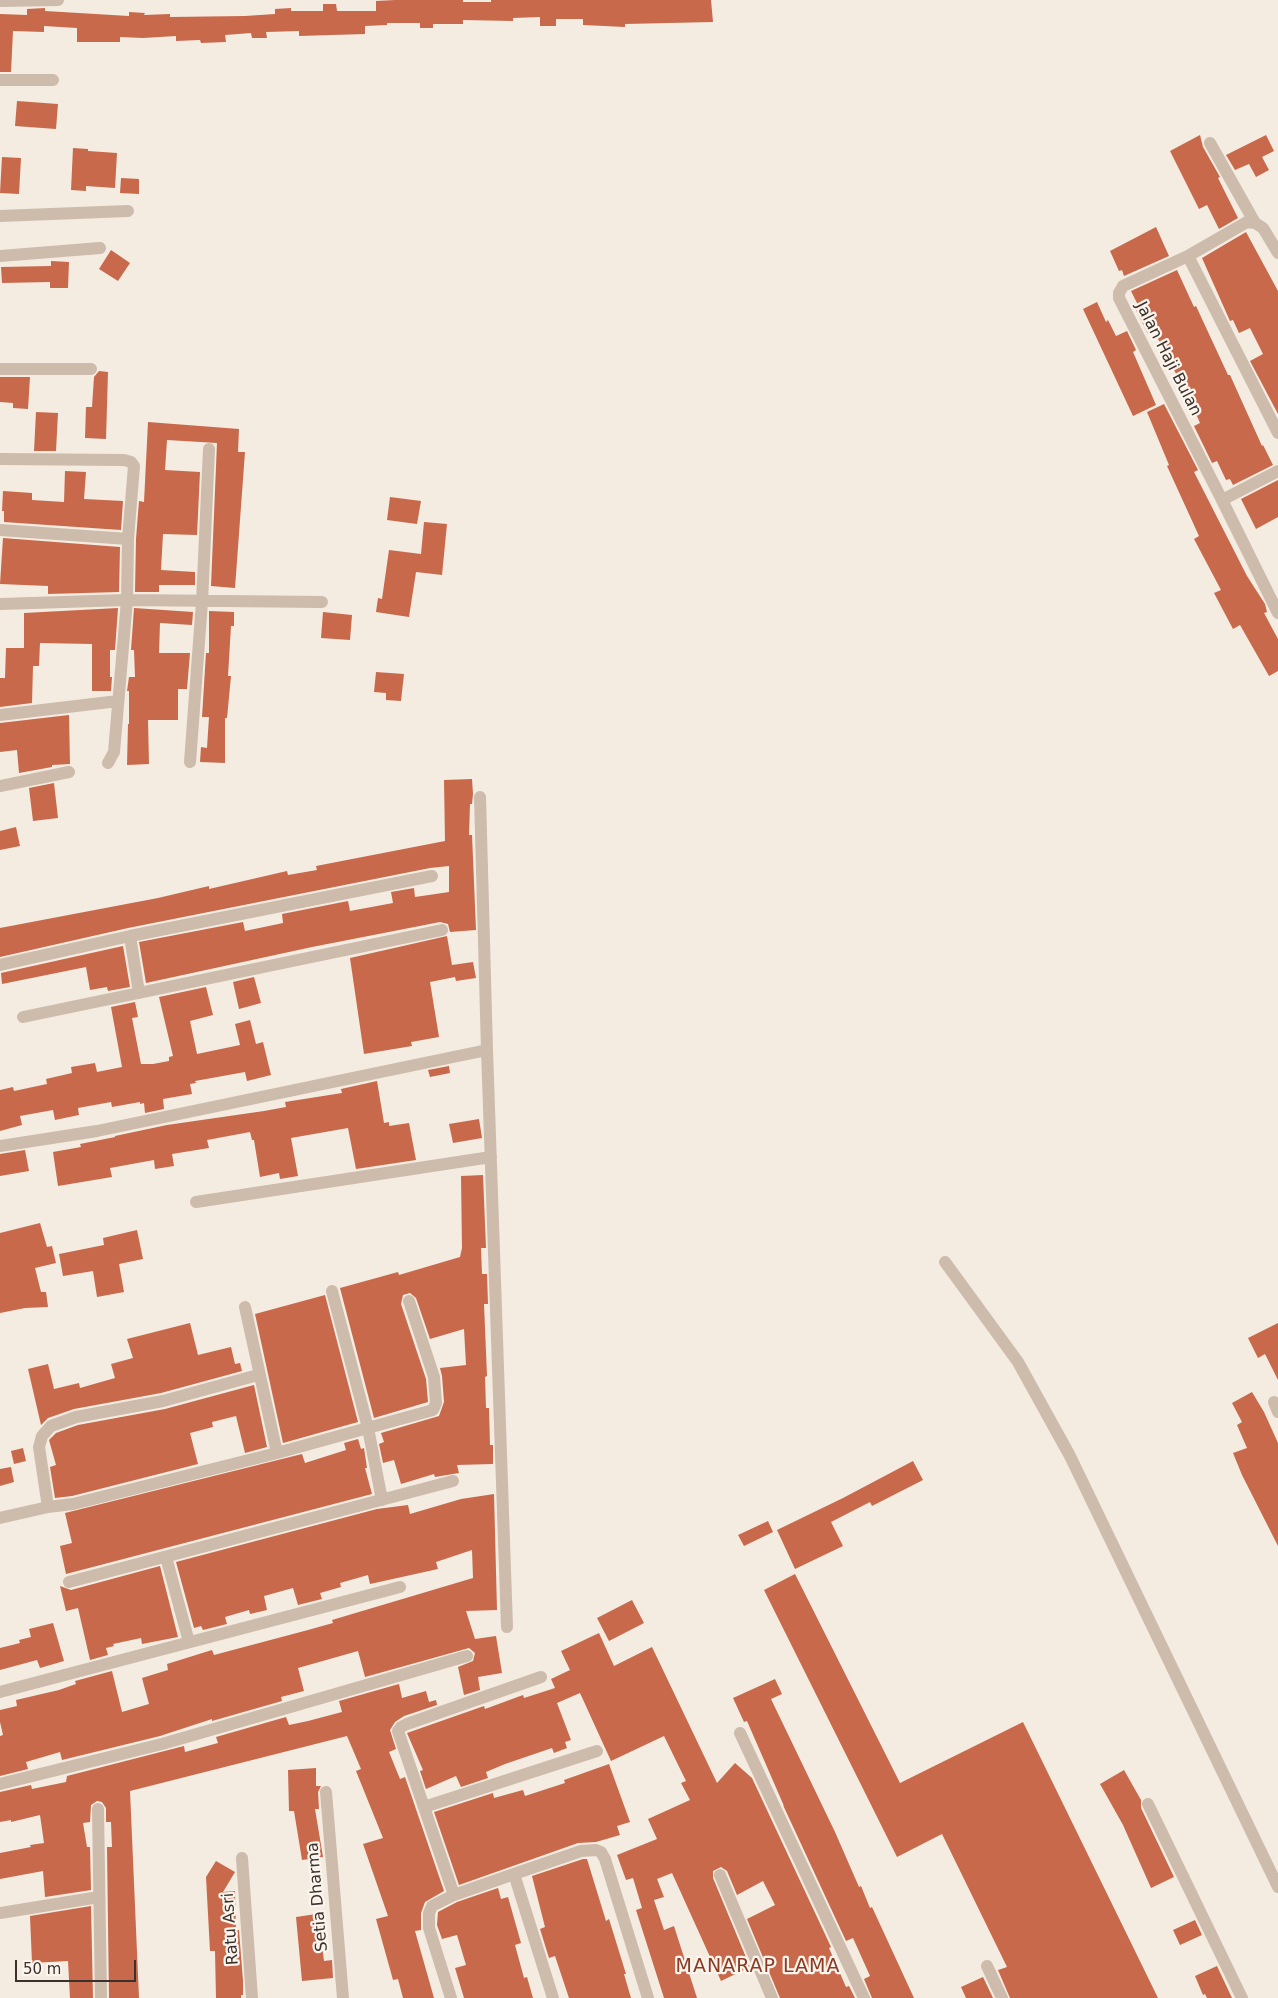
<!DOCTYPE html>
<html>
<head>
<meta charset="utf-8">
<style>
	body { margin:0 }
	#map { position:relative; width:1278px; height:1998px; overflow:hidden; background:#f4ebe1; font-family:"DejaVu Sans",sans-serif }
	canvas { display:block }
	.scale { position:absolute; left:15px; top:1960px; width:121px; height:22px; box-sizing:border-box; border:2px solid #3b302b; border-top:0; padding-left:6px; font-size:15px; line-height:18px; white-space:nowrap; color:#3b302b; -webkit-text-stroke:4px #fbf5ee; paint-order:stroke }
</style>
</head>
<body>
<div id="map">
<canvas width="1278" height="1998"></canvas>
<div class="scale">50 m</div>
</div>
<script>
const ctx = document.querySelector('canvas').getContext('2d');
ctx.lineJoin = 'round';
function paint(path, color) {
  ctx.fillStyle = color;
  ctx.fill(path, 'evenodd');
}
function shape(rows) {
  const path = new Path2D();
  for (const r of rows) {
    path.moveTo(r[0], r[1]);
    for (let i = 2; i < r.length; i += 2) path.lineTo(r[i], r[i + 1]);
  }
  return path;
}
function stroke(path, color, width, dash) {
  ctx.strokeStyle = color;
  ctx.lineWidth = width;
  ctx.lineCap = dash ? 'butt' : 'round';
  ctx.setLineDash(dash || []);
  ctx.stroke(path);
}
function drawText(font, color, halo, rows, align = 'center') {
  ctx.font = font + ' "DejaVu Sans",sans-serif';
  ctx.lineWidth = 4.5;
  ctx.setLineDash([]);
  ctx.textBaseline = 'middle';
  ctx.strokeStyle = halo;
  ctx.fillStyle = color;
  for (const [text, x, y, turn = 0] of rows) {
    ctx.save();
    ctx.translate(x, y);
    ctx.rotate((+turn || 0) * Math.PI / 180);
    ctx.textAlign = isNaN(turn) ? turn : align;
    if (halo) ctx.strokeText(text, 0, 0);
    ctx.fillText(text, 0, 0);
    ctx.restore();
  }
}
paint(shape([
	[395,0,463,0,463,2,491,2,491,0,711,0,713,22,625,24,625,27,583,25,583,19,556,19,556,26,540,26,540,17,513,18,513,21,463,20,463,24,433,24,433,28,420,28,420,23,387,23,387,25,365,26,365,34,299,36,299,31,266,32,267,38,252,38,251,33,225,35,226,42,201,43,200,40,176,41,176,36,143,38,120,37,120,42,77,42,77,28,44,26,44,32,13,31,11,72,0,72,0,14,27,15,27,9,45,8,45,11,129,16,129,12,145,13,144,15,170,14,170,17,245,16,275,14,275,9,291,8,291,11,323,11,323,4,336,4,337,11,376,11,376,1],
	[17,101,58,104,56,129,15,126],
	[1200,135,1203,147,1220,177,1218,178,1238,218,1219,229,1207,205,1199,209,1170,151],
	[1266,135,1274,151,1262,157,1269,170,1256,177,1249,164,1235,170,1226,155],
	[73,148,88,149,88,151,117,153,115,188,86,186,86,191,71,190],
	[2,157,21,158,19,194,0,193],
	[121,178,139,179,139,194,120,193],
	[1156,227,1169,256,1124,276,1122,270,1119,271,1110,251],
	[1246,232,1278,291,1278,414,1250,361,1263,354,1250,328,1239,333,1233,320,1230,321,1202,258],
	[111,250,130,263,118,281,99,269],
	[51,261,69,262,68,288,50,288,50,282,2,283,1,267,51,266],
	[1177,270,1194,307,1196,306,1228,375,1230,375,1262,446,1263,445,1273,465,1233,485,1230,479,1226,480,1217,461,1212,463,1194,426,1200,423,1192,405,1154,331,1148,334,1134,306,1138,305,1131,291],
	[1097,302,1106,322,1108,320,1116,336,1127,331,1136,350,1133,352,1156,405,1133,416,1083,309],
	[99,371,108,372,106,439,85,438,86,407,92,407,94,377],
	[0,377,30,377,28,409,13,408,13,403,0,402],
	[1164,404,1198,470,1194,472,1247,576,1265,604,1267,612,1264,613,1278,639,1278,671,1269,676,1240,625,1233,629,1214,593,1221,590,1194,539,1199,536,1167,466,1169,465,1147,412],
	[36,412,58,413,56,451,34,451],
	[148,422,239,429,238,452,245,452,235,588,211,586,217,443,167,440,165,470,200,472,197,535,163,534,161,570,195,572,195,585,159,585,159,592,135,592,136,539,139,501,144,502],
	[65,471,86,472,84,499,123,501,121,530,4,522,4,511,2,511,3,491,32,493,32,500,64,502],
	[1278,480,1278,517,1256,529,1241,499],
	[390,497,421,501,417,524,387,520],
	[424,522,447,524,442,575,416,572,409,617,376,612,378,598,382,599,389,550,421,554],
	[3,538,120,547,119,592,48,594,48,586,0,584],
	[118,608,115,650,110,650,110,677,112,677,111,691,92,691,92,644,40,643,39,666,33,666,32,703,0,707,0,678,5,678,6,648,24,648,24,613],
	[134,608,193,612,192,625,160,623,159,653,190,653,187,689,178,689,178,720,148,720,149,764,127,765,128,724,129,724,129,691,127,691,129,677,135,677,134,650,131,650],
	[209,611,234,612,234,626,231,626,228,676,231,676,227,718,225,718,225,763,200,762,201,747,207,748,209,717,202,717,206,653,209,653],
	[323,612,352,615,350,640,321,638],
	[376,672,404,674,401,701,386,700,386,693,374,692],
	[69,715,70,764,52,765,52,767,19,773,17,750,0,752,0,723],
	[472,779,473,794,472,804,470,804,469,835,472,835,476,930,450,932,448,924,440,922,312,947,146,983,139,942,243,922,245,931,283,923,282,914,348,901,350,911,393,903,391,892,414,888,415,897,449,892,449,866,430,868,128,928,0,957,0,928,158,898,209,886,209,889,287,871,288,875,317,870,316,866,445,841,444,780],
	[54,783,58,818,33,821,29,788],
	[16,827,20,846,0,850,0,831],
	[447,936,452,965,473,962,476,978,456,981,455,977,430,982,439,1037,411,1042,412,1046,364,1054,350,958],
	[123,946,130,987,108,991,107,987,90,990,86,967,2,984,1,973],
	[254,977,261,1003,239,1009,233,982],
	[206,987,213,1015,190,1021,197,1054,240,1045,235,1024,250,1020,256,1044,263,1042,271,1075,247,1081,245,1072,195,1081,196,1083,190,1084,192,1094,163,1099,164,1109,145,1113,144,1103,140,1104,140,1102,112,1107,111,1102,78,1108,79,1115,55,1120,53,1110,20,1116,22,1125,0,1131,0,1090,13,1087,14,1091,47,1084,46,1079,72,1073,71,1067,95,1063,97,1072,122,1067,111,1007,135,1002,138,1017,132,1018,141,1064,153,1064,169,1061,169,1057,173,1056,159,997],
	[449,1066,450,1073,430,1077,428,1070],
	[377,1081,384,1123,389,1122,389,1126,409,1123,416,1160,356,1169,348,1128,291,1138,298,1176,280,1179,279,1173,260,1177,254,1140,252,1140,250,1132,207,1140,209,1148,172,1154,174,1166,155,1169,154,1160,110,1168,112,1177,58,1186,53,1152,81,1147,80,1144,115,1137,115,1136,167,1125,264,1111,286,1107,285,1102,342,1093,341,1089],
	[479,1119,482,1138,453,1143,449,1124],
	[25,1150,29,1171,0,1176,0,1154],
	[483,1175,486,1248,481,1248,482,1274,487,1274,488,1304,484,1304,487,1376,485,1377,486,1408,489,1408,490,1445,493,1445,493,1464,457,1465,459,1473,435,1477,434,1474,401,1484,394,1460,383,1463,379,1444,384,1442,381,1433,439,1416,444,1402,442,1376,440,1368,466,1365,464,1329,430,1339,416,1298,410,1293,403,1295,401,1304,426,1379,428,1402,374,1418,340,1288,398,1272,399,1275,460,1257,462,1248,461,1176],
	[40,1223,47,1247,52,1246,56,1263,35,1268,41,1292,46,1292,48,1307,25,1308,0,1313,0,1233],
	[137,1230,143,1259,119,1264,124,1292,97,1297,93,1271,63,1276,59,1254,104,1245,103,1238],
	[325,1295,358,1422,283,1443,255,1314],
	[190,1323,198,1355,231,1347,235,1364,240,1363,242,1371,161,1393,74,1409,48,1418,41,1425,28,1369,48,1364,54,1389,79,1383,80,1388,115,1378,111,1364,133,1358,127,1339],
	[1278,1323,1278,1380,1265,1354,1258,1358,1248,1338],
	[254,1385,267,1447,245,1453,236,1416,212,1422,213,1427,190,1433,198,1464,72,1496,55,1498,50,1467,56,1465,49,1440,56,1433,78,1425,165,1409],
	[1252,1392,1264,1412,1278,1443,1278,1546,1242,1475,1233,1453,1247,1448,1237,1425,1242,1422,1232,1403],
	[358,1439,361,1449,364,1448,367,1468,365,1468,372,1494,66,1574,60,1546,72,1543,65,1513,302,1454,305,1463,346,1450,344,1443],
	[23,1448,26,1461,14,1464,11,1451],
	[913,1461,923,1480,872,1506,870,1502,831,1522,843,1546,795,1569,777,1530,843,1498],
	[11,1467,14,1482,0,1486,0,1469],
	[494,1494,497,1610,466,1611,475,1639,496,1636,502,1673,478,1677,480,1690,464,1695,458,1667,473,1661,475,1653,469,1648,365,1677,358,1651,298,1668,304,1691,281,1697,282,1701,212,1721,212,1719,160,1736,62,1760,60,1752,26,1762,28,1769,0,1776,0,1736,3,1735,0,1722,0,1710,17,1706,16,1700,59,1690,76,1684,75,1681,112,1671,122,1712,149,1704,142,1678,168,1670,167,1664,212,1650,214,1655,308,1630,333,1623,332,1620,473,1578,472,1550,436,1562,438,1569,370,1584,368,1575,340,1583,341,1587,320,1593,322,1599,298,1605,293,1588,264,1596,267,1610,250,1614,249,1610,225,1617,227,1624,203,1630,201,1626,194,1628,176,1562,377,1509,408,1505,410,1514,461,1499],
	[768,1521,773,1532,744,1546,738,1535],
	[160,1566,178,1637,142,1644,141,1638,113,1644,114,1646,106,1648,108,1655,90,1660,78,1608,66,1611,60,1586,71,1590],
	[795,1574,900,1783,1023,1722,1158,1998,1010,1998,998,1970,1007,1967,942,1834,897,1857,764,1590],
	[632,1600,644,1623,609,1641,597,1618],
	[53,1623,64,1661,40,1668,37,1660,0,1670,0,1648,20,1643,19,1640,31,1637,29,1629],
	[599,1633,614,1666,652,1647,717,1783,735,1763,752,1778,831,1947,829,1948,846,1987,849,1986,855,1998,780,1998,747,1919,775,1905,763,1881,737,1895,727,1871,721,1867,713,1871,713,1878,750,1967,721,1981,672,1873,657,1879,664,1897,654,1900,664,1930,674,1926,697,1998,664,1998,636,1910,642,1908,633,1878,626,1880,617,1855,657,1839,648,1819,690,1800,681,1783,686,1781,664,1736,611,1761,580,1693,557,1703,571,1740,565,1742,567,1748,554,1753,552,1748,505,1764,486,1772,488,1778,461,1787,456,1776,426,1789,420,1771,423,1770,407,1733,484,1706,485,1709,523,1695,524,1698,555,1688,551,1679,570,1670,561,1651],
	[775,1679,782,1694,771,1699,835,1832,859,1887,861,1886,870,1908,872,1907,914,1998,872,1998,864,1979,870,1976,853,1938,846,1941,783,1805,784,1806,747,1721,744,1722,733,1698],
	[399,1684,402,1698,426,1691,429,1702,436,1700,437,1705,404,1716,395,1722,390,1730,396,1749,389,1752,400,1779,405,1777,444,1891,425,1902,421,1913,421,1930,415,1931,434,1998,403,1998,398,1979,393,1980,376,1919,388,1916,363,1844,383,1838,356,1771,361,1769,347,1736,130,1791,139,1998,109,1998,107,1847,112,1847,111,1822,106,1822,106,1808,102,1802,97,1801,91,1805,90,1822,83,1823,87,1847,90,1847,91,1890,45,1897,43,1871,0,1879,0,1853,31,1847,30,1845,44,1843,40,1815,11,1822,11,1820,0,1822,0,1792,31,1785,32,1789,66,1782,67,1776,184,1746,185,1752,218,1743,216,1737,286,1717,289,1725,308,1721,342,1712,339,1701],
	[609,1764,630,1822,617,1826,620,1835,596,1842,578,1843,459,1885,434,1812,493,1793,494,1798,523,1790,525,1796,565,1783,564,1780],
	[316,1768,316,1786,321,1786,318,1792,319,1809,315,1809,323,1857,302,1860,294,1811,289,1811,288,1770],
	[1124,1770,1141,1800,1141,1808,1174,1877,1151,1888,1123,1825,1100,1784],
	[583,1859,587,1859,606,1921,609,1919,626,1974,624,1974,631,1998,569,1998,555,1956,549,1958,540,1929,545,1927,532,1876],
	[216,1861,235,1872,223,1892,235,1891,236,1930,239,1930,243,1981,243,1995,241,1995,241,1998,216,1998,215,1951,210,1951,206,1877],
	[498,1888,501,1899,508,1897,521,1943,515,1945,524,1978,527,1977,533,1998,464,1998,455,1968,466,1965,457,1935,442,1939,437,1925,438,1912,457,1902],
	[91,1906,93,1998,70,1998,68,1961,32,1963,30,1916],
	[323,1913,325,1930,320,1930,324,1961,332,1960,333,1978,302,1981,296,1917],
	[1195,1920,1202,1935,1180,1945,1173,1930],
	[1217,1966,1232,1998,1207,1998,1205,1994,1203,1995,1195,1976],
	[983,1977,993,1998,966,1998,961,1987]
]), '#c8694b');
stroke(shape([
	[0,1,58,0],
	[0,80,53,80],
	[1210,143,1255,223],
	[0,216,128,211],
	[0,256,100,248],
	[1188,256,1247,222,1255,223,1263,228,1278,253],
	[0,369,91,369],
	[1278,433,1188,256,1123,286,1119,293,1119,298,1222,500,1278,471],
	[0,459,124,460,131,462,134,466,128,539,127,600,114,752,108,763],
	[1222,500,1278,613],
	[0,530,128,539],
	[0,604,127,600,322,602],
	[0,715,118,701],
	[190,762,202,602,209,449],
	[0,786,69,772],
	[480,797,487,1050,507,1627],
	[130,936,139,993],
	[0,965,130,936,432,876],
	[23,1017,442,930],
	[0,1146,97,1131,487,1050],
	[196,1202,491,1157],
	[945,1262,1018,1362,1070,1456,1278,1887],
	[332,1291,368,1428,382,1500],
	[245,1307,277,1453],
	[1274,1402,1278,1412],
	[48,1507,73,1504,277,1453,433,1410,436,1403,434,1377,409,1301],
	[0,1518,48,1507,39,1447,42,1436,51,1426,76,1417,163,1401,258,1375],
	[166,1557,189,1642],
	[69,1582,453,1481],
	[0,1692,400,1587],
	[740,1733,864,1998],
	[0,1784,162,1744,467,1656],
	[326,1792,343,1998],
	[1148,1804,1242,1998],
	[424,1807,597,1751],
	[98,1809,101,1998],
	[242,1858,252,1998],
	[514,1874,553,1998],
	[720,1875,772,1998],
	[454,1895,398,1731,401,1727,407,1724,541,1677],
	[0,1913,99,1897],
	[987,1966,1002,1998],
	[451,1998,429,1928,429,1913,432,1906,454,1895,514,1874,581,1851,596,1850,601,1852,605,1859,648,1998]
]), '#cdbbac', 12);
drawText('16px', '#3b302b', '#fbf5ee', [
	["Jalan Haji Bulan",1168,359,63],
	["Setia Dharma",318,1897,-95],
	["Ratu Asri",231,1929,-94]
]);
ctx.letterSpacing = '1px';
drawText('19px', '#8c3b22', '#fbf5ee', [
	["MANARAP LAMA",758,1967]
]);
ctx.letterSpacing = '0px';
</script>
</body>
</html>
